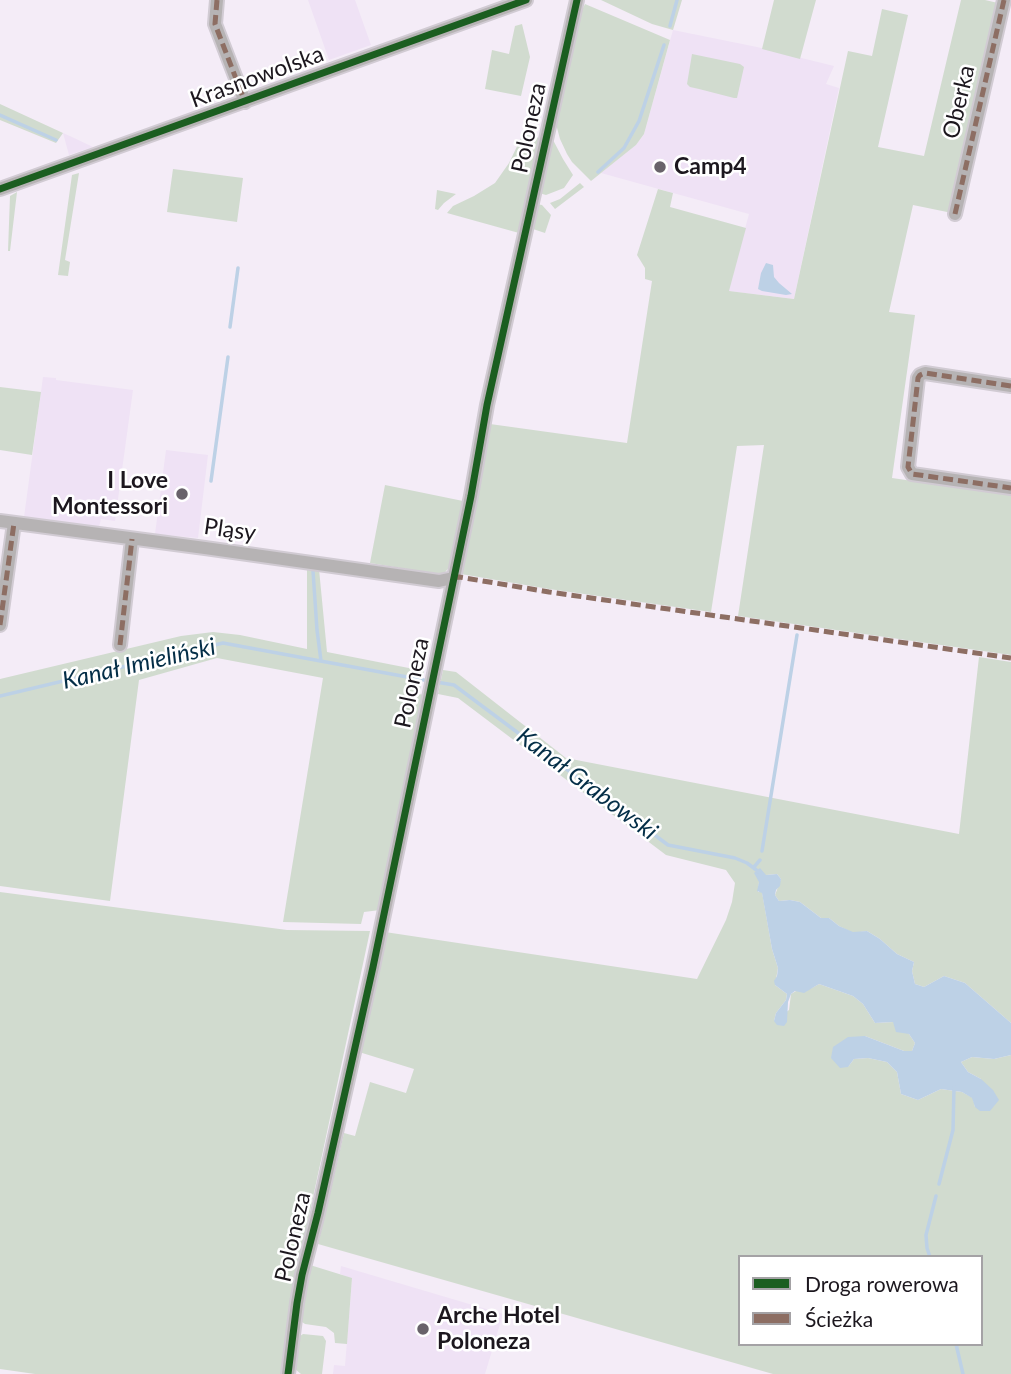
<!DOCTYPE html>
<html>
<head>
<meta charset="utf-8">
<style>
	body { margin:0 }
	#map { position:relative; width:1011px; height:1374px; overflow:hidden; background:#f4ecf7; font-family:Lato,sans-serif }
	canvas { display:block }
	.legend { position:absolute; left:738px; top:1255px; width:245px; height:91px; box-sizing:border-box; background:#fff; border:2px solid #a4a2a5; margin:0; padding:9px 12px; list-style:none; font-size:21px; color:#1c171e }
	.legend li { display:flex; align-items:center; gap:14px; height:35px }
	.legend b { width:35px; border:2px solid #a4a2a5 }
</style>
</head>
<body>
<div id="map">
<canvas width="1011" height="1374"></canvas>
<ul class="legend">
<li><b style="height:9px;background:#1b5e20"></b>Droga rowerowa</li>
<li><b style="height:9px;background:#8d6e63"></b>Ścieżka</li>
</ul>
</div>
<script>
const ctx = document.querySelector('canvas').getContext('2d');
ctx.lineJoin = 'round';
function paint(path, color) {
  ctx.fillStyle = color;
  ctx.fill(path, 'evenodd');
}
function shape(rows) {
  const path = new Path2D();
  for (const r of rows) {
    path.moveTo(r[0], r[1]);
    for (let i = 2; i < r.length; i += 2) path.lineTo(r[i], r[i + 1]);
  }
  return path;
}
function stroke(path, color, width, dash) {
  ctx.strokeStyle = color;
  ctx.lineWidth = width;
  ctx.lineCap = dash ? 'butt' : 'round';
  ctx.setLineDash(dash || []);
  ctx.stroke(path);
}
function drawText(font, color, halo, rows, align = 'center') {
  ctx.font = font + ' Lato,sans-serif';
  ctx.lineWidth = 5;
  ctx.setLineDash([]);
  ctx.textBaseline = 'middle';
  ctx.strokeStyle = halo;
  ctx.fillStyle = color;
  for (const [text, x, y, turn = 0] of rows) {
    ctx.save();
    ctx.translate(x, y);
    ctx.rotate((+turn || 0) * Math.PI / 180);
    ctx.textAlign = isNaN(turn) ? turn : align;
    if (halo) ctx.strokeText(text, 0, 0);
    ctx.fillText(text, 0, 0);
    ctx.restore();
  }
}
paint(shape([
	[308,0,355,0,371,45,329,60],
	[673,30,757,47,834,66,826,84,839,88,794,299,728,291,749,214,601,173,636,145,644,134],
	[63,133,72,137,93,147,69,155],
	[43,377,56,378,56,380,133,390,115,521,101,519,99,527,24,517],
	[166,450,208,455,198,538,155,534],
	[341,1266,503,1314,485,1374,333,1374,334,1365,345,1366,352,1279,340,1274]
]), '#efe2f5');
paint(shape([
	[601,0,682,0,673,30,652,24],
	[774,0,816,0,800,59,762,49],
	[961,0,985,0,998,3,952,213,913,205,889,312,915,315,892,478,1011,495,1011,655,738,616,764,445,737,446,711,612,549,589,461,574,490,424,627,443,652,281,645,279,645,268,637,255,658,189,673,193,670,207,746,228,729,291,794,299,848,51,872,56,882,9,908,15,878,147,924,156],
	[585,4,670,40,644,134,636,145,591,181,572,162,567,154,560,139,556,124,581,12],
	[522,24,530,57,521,96,485,89,492,50,509,54,515,26],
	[692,54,740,64,744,67,737,98,734,98,699,89,690,87,687,84],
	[0,104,63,133,56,143,0,120],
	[523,134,540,138,519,233,447,213,453,206,474,196,495,183,509,163],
	[552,138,563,159,573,175,564,188,546,195,539,193],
	[173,169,243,178,237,222,167,212],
	[79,173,65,260,70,262,68,276,58,275,72,175],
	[580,183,584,187,555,209,550,203,560,199],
	[437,190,456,194,444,203,438,210,435,209],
	[17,192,10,251,8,251,10,196],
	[536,204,542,205,551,215,545,233,530,228],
	[0,387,41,392,32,455,0,450],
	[385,485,463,501,450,566,443,575,370,563],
	[307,568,319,569,327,652,424,671,419,694,424,695,380,910,364,912,361,924,283,922,323,678,217,658,139,680,110,901,0,886,0,679,181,636,213,632,240,635,307,649],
	[979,657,1011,662,1011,1023,965,983,944,976,924,987,915,984,912,971,914,962,897,954,880,939,867,931,853,933,839,926,829,918,821,918,800,902,790,900,779,901,775,895,781,879,777,874,766,875,759,882,758,892,762,892,772,949,778,968,775,985,787,994,786,1000,776,1013,774,1021,789,1010,791,994,796,991,812,988,819,984,853,996,863,1004,875,1023,893,1022,909,1034,915,1043,912,1051,904,1051,865,1036,848,1067,854,1059,868,1058,887,1062,897,1072,901,1094,918,1100,941,1089,962,1092,973,1098,975,1107,981,1079,968,1072,961,1062,972,1057,994,1059,1011,1055,1011,1374,773,1374,318,1244,344,1133,355,1136,370,1082,406,1093,414,1069,359,1052,385,932,697,979,726,920,732,902,735,883,726,870,666,855,458,698,438,694,443,670,456,672,566,758,959,834],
	[740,1257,981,1257,981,1344,740,1344],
	[0,892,287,930,370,931,299,1263,282,1374,35,1374,0,1369],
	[310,1265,352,1278,347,1344,335,1343,334,1333,326,1327,305,1324,299,1320],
	[303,1334,323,1336,326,1341,322,1374,301,1374,295,1369,297,1338]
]), '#d1dbcf');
paint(shape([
	[766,263,773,265,774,277,779,283,792,294,786,295,762,291,758,289,761,273],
	[760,868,766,875,777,874,781,879,780,886,776,890,775,895,779,901,790,900,800,902,821,918,829,918,839,926,853,932,867,931,880,939,897,954,914,962,912,971,915,984,924,987,944,976,965,983,1011,1023,1011,1055,994,1059,972,1057,961,1062,968,1072,981,1079,993,1090,999,1100,990,1111,980,1111,975,1107,972,1098,962,1092,941,1089,918,1100,901,1094,897,1072,887,1062,868,1058,854,1059,848,1067,840,1068,831,1058,833,1047,848,1037,865,1036,904,1051,912,1051,915,1043,909,1034,896,1032,893,1022,875,1023,863,1004,853,996,819,984,804,993,795,991,791,994,788,1002,787,1022,784,1026,777,1025,774,1021,776,1013,786,1000,787,994,775,985,774,981,777,976,778,968,772,949,762,893,757,891,759,882,754,873]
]), '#bdd1e6');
stroke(shape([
	[670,26,677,0],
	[0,115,56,140],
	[598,172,624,148,639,121,664,45],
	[230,327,238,268],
	[211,481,228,357],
	[313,571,317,630,321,661],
	[436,682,454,685,668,845,735,858,747,863,759,872],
	[0,696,223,643,429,681],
	[762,851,797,635],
	[754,867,760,860],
	[939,1184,953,1130,954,1087],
	[930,1257,927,1248,926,1235,936,1196],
	[956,1344,963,1374]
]), '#bdd1e6', 3.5);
const minor = shape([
	[217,0,215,24,245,102],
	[0,189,526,0],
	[955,214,1004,0],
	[1011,386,925,373,920,375,918,378,908,467,912,474,1011,488],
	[0,521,205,548,439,581,453,578],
	[0,625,14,523],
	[120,645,132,539],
	[288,1374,297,1303,302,1275,318,1213,373,967,471,496,487,405,577,0]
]);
stroke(minor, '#d1cbd3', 16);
stroke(minor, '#b6b3b4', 12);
stroke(shape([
	[217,0,215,24,245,102],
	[955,214,1004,0],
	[1011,386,925,373,920,375,918,378,908,467,912,474,1011,488],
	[453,578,459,577,549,592,1011,658],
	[0,625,14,523],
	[120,645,132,539]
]), '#8d6e63', 5, [10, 5]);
stroke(shape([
	[0,189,526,0],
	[288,1374,297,1303,302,1275,318,1213,373,967,471,496,487,405,577,0]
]), '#1b5e20', 7);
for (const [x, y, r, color] of [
	[660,167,7,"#68626a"],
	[182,494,7,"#68626a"],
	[423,1329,7,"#68626a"]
]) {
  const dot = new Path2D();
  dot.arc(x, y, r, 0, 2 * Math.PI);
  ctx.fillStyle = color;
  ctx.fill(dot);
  stroke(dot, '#fff', 2.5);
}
drawText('23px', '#1c171e', '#fff', [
	["Krasnowolska",257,77,-20],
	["Oberka",959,102,-77],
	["Poloneza",529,128,-78],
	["Pląsy",230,530,8],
	["Poloneza",412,683,-78],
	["Poloneza",293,1237,-77]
]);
drawText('bold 23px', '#1c171e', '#fff', [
	["Camp4",674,167],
	["I Love",168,481,"right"],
	["Montessori",168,507,"right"],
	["Arche Hotel",437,1316],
	["Poloneza",437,1342]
], 'left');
drawText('italic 24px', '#042e47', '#fff', [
	["Kanał Imieliński",139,664,-13],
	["Kanał Grabowski",587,784,37]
]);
</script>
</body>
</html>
